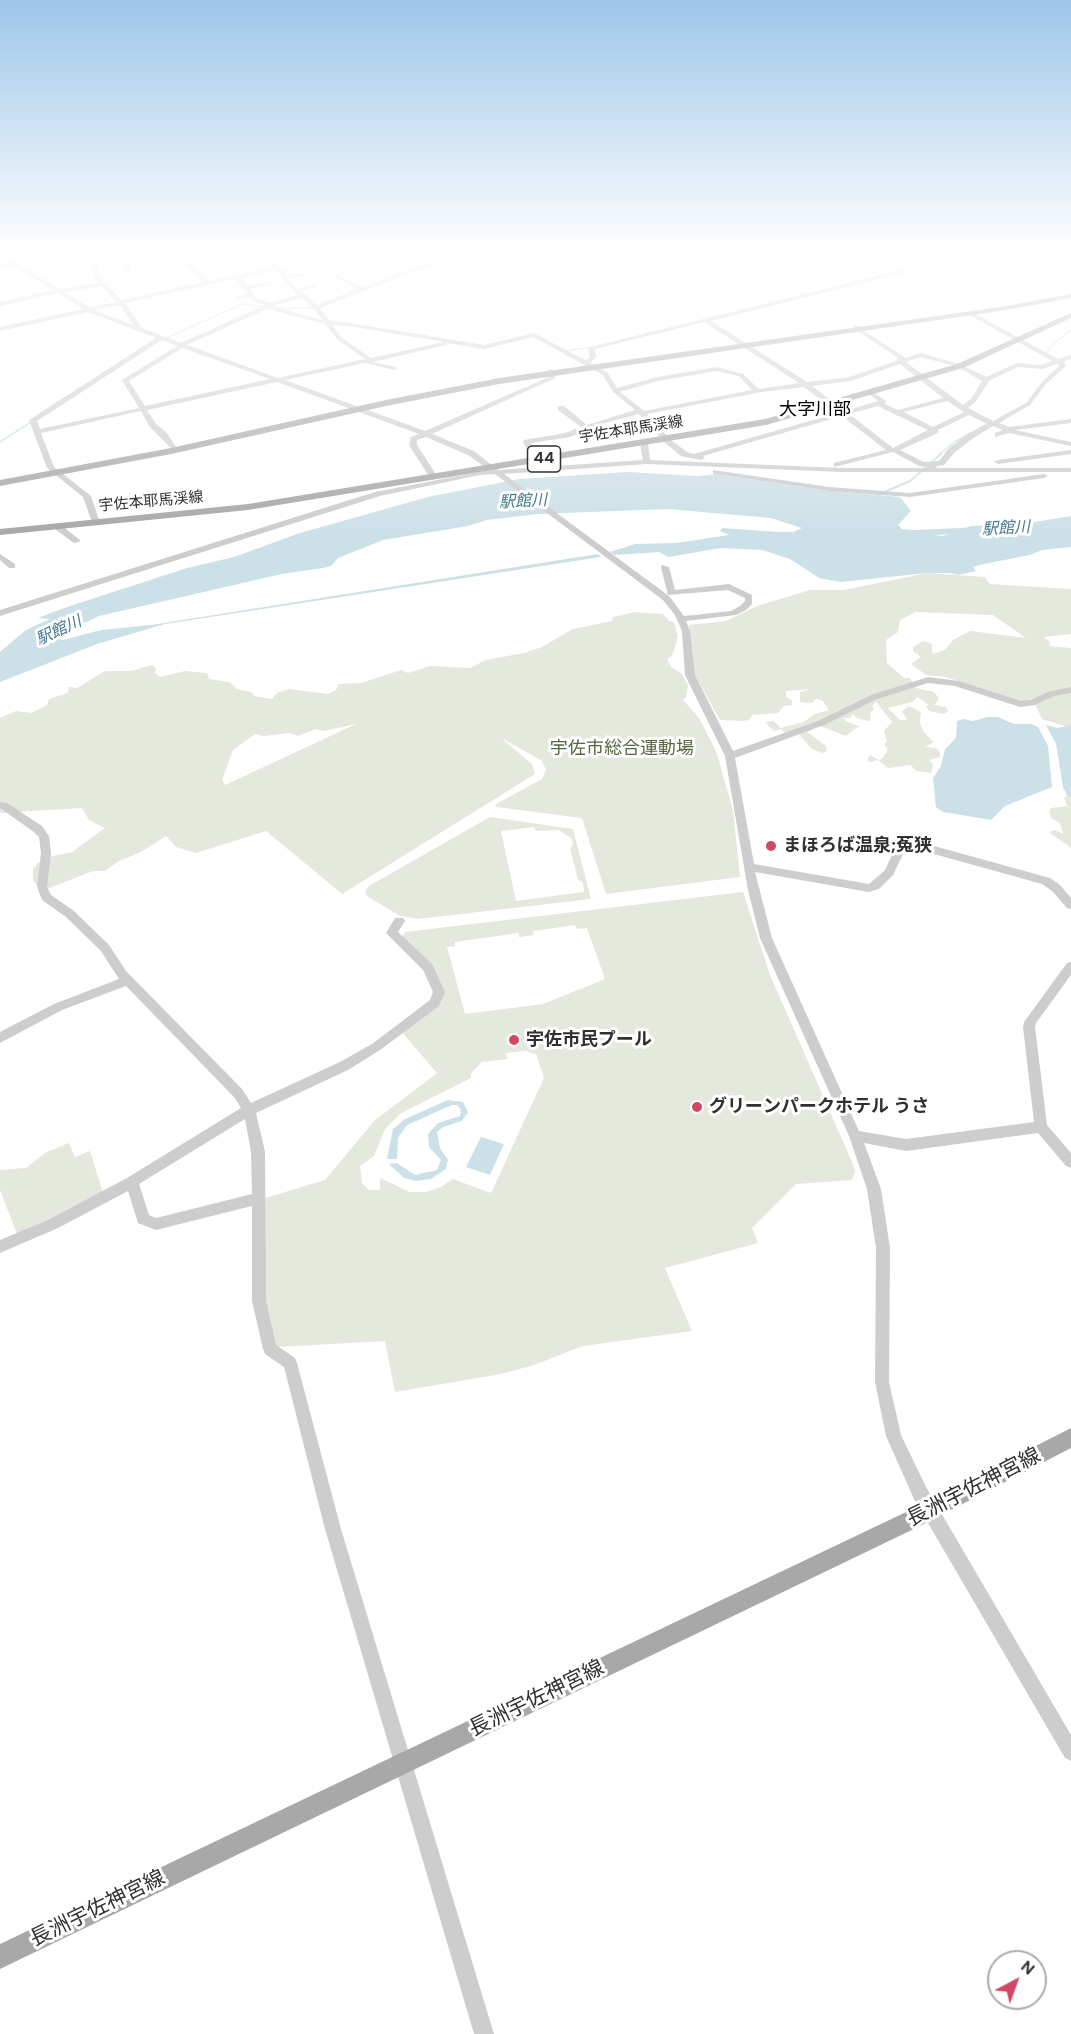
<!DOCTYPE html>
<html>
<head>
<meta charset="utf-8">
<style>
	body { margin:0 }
	#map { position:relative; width:1071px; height:2034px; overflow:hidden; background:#fff; font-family:"DM Sans",sans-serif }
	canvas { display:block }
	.north { position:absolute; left:987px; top:1950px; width:60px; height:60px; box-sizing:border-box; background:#fff; border:2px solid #acacac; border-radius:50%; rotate:41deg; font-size:16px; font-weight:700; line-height:24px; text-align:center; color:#303030 }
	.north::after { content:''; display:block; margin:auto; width:21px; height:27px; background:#d24864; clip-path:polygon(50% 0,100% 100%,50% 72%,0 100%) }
</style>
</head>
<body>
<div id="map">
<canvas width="1071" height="2034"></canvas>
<div class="north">N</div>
</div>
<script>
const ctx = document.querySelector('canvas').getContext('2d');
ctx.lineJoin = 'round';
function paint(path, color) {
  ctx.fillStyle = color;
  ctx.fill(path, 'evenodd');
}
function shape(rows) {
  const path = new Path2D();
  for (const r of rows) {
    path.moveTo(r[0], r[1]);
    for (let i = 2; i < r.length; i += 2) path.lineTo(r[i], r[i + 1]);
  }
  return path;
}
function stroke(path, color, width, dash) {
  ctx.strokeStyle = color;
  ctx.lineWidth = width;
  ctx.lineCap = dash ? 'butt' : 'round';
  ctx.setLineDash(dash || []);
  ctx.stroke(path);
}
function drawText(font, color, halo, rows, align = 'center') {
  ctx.font = font + ' "DM Sans","Noto Sans JP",sans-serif';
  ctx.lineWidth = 6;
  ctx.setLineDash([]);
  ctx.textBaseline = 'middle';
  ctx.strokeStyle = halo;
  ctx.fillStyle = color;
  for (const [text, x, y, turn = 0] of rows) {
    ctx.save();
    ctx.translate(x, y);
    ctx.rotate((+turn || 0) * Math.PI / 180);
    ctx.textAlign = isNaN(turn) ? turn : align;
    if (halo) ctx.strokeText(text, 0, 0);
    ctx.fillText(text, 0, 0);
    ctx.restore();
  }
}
paint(shape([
	[927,573,985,577,990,584,1071,589,1071,634,1044,637,1050,642,1049,646,1071,648,1071,728,1042,719,1032,698,1028,701,1018,701,946,677,926,675,911,664,921,657,913,651,913,647,923,641,932,644,932,654,945,650,953,640,970,631,1026,638,993,615,916,612,900,620,898,632,886,640,887,663,904,678,910,678,916,688,934,692,939,698,935,705,946,707,948,711,944,714,929,711,926,706,929,705,917,697,912,702,888,708,900,720,907,720,902,711,909,706,921,712,920,723,924,732,934,742,925,747,936,748,940,753,940,757,929,760,933,764,931,773,917,771,910,765,888,768,878,760,870,762,867,760,870,755,879,760,882,759,888,750,884,744,887,742,884,731,892,722,876,702,872,706,874,709,870,713,871,719,868,721,857,718,853,714,850,718,843,718,847,722,859,726,846,736,820,726,807,732,826,746,827,751,823,753,812,749,798,733,788,736,781,729,774,731,765,722,773,721,781,728,804,722,815,714,829,710,822,700,816,699,812,703,800,702,800,692,810,689,786,691,786,697,792,700,792,705,784,706,778,713,752,715,749,720,742,721,720,720,695,675,690,658,689,625,726,621,757,606,810,590,844,590],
	[635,612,663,614,669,621,674,622,678,637,672,656,667,659,671,667,682,674,688,685,686,698,683,700,699,718,716,751,733,810,740,877,606,894,582,818,496,807,496,804,542,779,546,769,541,760,501,738,532,764,535,774,342,894,266,831,196,853,176,847,166,836,141,852,119,861,105,871,93,871,44,890,38,887,33,880,33,869,38,863,44,858,72,852,105,828,89,820,82,808,0,813,0,718,16,711,31,713,47,705,49,699,68,693,69,687,77,688,105,671,131,671,152,665,156,668,155,673,160,677,185,671,207,673,209,679,229,682,237,689,251,692,254,696,272,699,277,693,289,689,328,694,336,690,339,684,361,683,401,670,408,673,430,666,470,668,486,660,524,653,542,647,573,629,612,621,613,617],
	[356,724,225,785,222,780,233,750,255,734,263,736,290,733,298,736,316,729,324,731],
	[1071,794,1071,848,1049,832,1055,830,1063,834,1060,823,1051,818,1049,811,1051,808,1067,806,1064,798],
	[490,817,573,829,591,899,418,919,400,916,367,896,365,891,369,886],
	[534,827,536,831,559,830,572,839,573,845,570,848,578,880,583,882,584,892,516,901,501,831],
	[743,892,770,975,852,1162,855,1171,852,1180,796,1184,752,1228,758,1243,665,1268,692,1331,583,1346,534,1365,501,1374,395,1392,385,1341,277,1347,265,1323,262,1199,325,1180,374,1121,437,1073,401,1031,441,991,401,938,405,932],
	[575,925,577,929,587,928,605,979,543,1004,465,1014,447,947,455,946,455,942,518,933,519,937,534,935,533,931],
	[525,1051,536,1054,544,1078,491,1193,453,1179,441,1187,426,1192,410,1192,380,1178,380,1190,369,1190,362,1183,360,1166,374,1156,385,1129,401,1113,471,1078,471,1073,482,1062,507,1059,506,1053],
	[69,1143,75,1157,90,1151,103,1193,58,1218,17,1234,0,1190,0,1170,26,1168,45,1153]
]), '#e5e8dd');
paint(shape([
	[628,472,698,476,716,474,822,490,900,497,911,511,898,525,906,533,919,536,926,534,943,536,971,526,1028,523,1071,516,1071,547,1042,550,1030,555,984,564,973,567,976,571,958,575,950,573,927,573,841,582,819,578,790,559,762,550,721,548,668,557,659,552,615,555,610,552,635,544,676,543,729,535,720,531,722,528,778,532,793,532,802,528,771,518,668,509,538,514,487,520,468,526,383,540,338,558,331,566,323,568,282,574,99,616,53,638,63,640,101,630,151,625,598,554,601,557,165,624,97,644,0,682,0,652,26,630,50,619,38,618,67,607,187,568,234,557,300,533,428,497,519,479],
	[987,717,998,717,1014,724,1031,724,1038,727,1048,746,1052,787,1005,806,991,820,943,812,936,807,933,778,941,766,945,749,956,738,957,721,963,719,973,721],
	[1046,725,1057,728,1071,725,1071,797,1067,796,1063,787,1056,744],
	[448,1100,463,1102,468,1112,462,1121,443,1127,437,1132,440,1148,448,1160,446,1169,431,1179,416,1181,404,1178,389,1164,397,1163,415,1175,437,1170,441,1160,429,1147,428,1134,438,1123,460,1116,461,1110,457,1105,452,1105,407,1125,398,1138,397,1159,387,1159,393,1129,405,1119],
	[481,1137,504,1144,490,1175,466,1167]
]), '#cce0e7');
stroke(shape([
	[440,261,469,250],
	[899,271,983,250],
	[277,308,315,308],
	[343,323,428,336],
	[164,339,242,304,266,307],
	[567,351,592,347],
	[1046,354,1052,345,1071,330],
	[0,442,31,422],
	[939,455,954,442,989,423]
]), '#cce0e7', 1.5);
stroke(shape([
	[875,496,910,481,941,454]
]), '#cce0e7', 2);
paint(shape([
	[982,527,988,530,986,532,916,536,882,534,876,531,882,528,916,530,982,527]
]), '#cce0e7');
paint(shape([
	[73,250,87,250,18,264,60,289,99,283,93,276,89,250,95,250,96,259,172,258,189,250,197,250,178,260,182,261,222,250,233,250,189,262,209,281,272,267,245,250,252,250,282,269,287,275,310,273,310,275,289,278,297,289,315,285,315,287,301,291,317,305,357,289,334,277,334,275,338,275,363,287,460,250,469,250,320,308,329,320,484,345,534,333,585,360,590,357,588,350,591,347,900,270,902,273,711,321,807,382,850,377,896,361,898,358,853,328,852,327,855,325,906,358,921,353,962,365,986,377,1017,363,1041,365,1052,361,968,314,967,313,970,311,1058,359,1071,355,1071,359,1063,362,1067,365,1066,366,1046,384,1030,405,999,423,1009,427,1071,419,1071,423,1015,430,1071,442,1071,446,1009,433,995,437,995,433,1003,430,993,426,972,439,955,452,944,465,937,466,936,468,1071,468,1071,472,842,472,647,464,504,474,669,596,684,616,731,611,740,606,745,601,745,598,728,590,668,595,661,567,662,565,669,567,675,590,729,584,752,595,752,604,746,610,736,615,686,621,690,631,695,675,733,751,818,721,871,695,928,677,959,681,1021,701,1030,700,1048,692,1071,687,1071,693,1054,696,1035,705,1020,707,955,686,928,683,877,699,824,725,735,758,754,864,869,884,885,870,897,844,916,841,1050,878,1060,885,1071,898,1071,909,1067,908,1052,891,1042,884,916,849,905,850,893,875,879,889,869,892,755,872,772,938,859,1131,906,1139,1034,1122,1023,1027,1024,1022,1067,963,1071,962,1071,975,1036,1023,1035,1027,1047,1125,1071,1153,1071,1168,1066,1166,1038,1133,906,1151,864,1143,881,1189,890,1248,889,1382,901,1435,926,1487,1071,1735,1071,1761,1065,1758,914,1499,886,1436,875,1382,876,1248,867,1189,849,1136,760,938,748,890,725,756,685,675,682,631,675,615,663,600,495,474,480,475,380,496,0,616,0,610,375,492,489,470,468,455,426,437,417,440,417,445,437,476,430,478,409,445,411,437,419,434,277,382,147,410,156,424,166,432,176,447,172,449,150,427,141,411,41,433,54,467,91,496,100,523,93,525,83,497,47,468,29,420,156,338,88,312,0,331,0,327,83,309,58,293,0,306,0,302,53,290,12,265,0,267,0,263,7,262,0,258,0,253,14,261,73,250],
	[123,262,125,272,128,274,131,272,129,262,173,262,186,265,203,282,122,300,99,276,97,263,123,262],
	[276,270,297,295,270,303,256,298,250,289,271,284,271,282,248,286,242,278,276,270],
	[236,279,247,294,234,297,234,299,250,297,252,300,265,305,181,343,142,328,125,303,236,279],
	[102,286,116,302,90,307,64,292,102,286],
	[301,298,314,308,322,320,272,306,301,298],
	[120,305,133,325,94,310,119,305,120,305],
	[267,309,325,324,337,339,365,359,278,378,187,345,267,309],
	[704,322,799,383,759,389,743,374,717,367,657,377,617,388,608,373,590,363,596,357,595,349,704,322],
	[332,325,355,327,444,342,371,358,341,337,332,325],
	[533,337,603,375,613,392,635,410,587,425,564,406,558,406,558,410,581,427,565,433,524,440,523,442,533,462,540,460,531,443,570,437,605,423,639,414,663,441,681,456,701,460,705,458,703,456,842,416,886,450,834,463,834,467,893,452,919,466,931,468,842,468,650,460,648,443,644,441,640,443,643,460,498,470,474,451,432,434,553,379,557,376,552,369,547,370,550,375,549,377,425,431,285,380,365,363,394,370,396,369,396,367,372,362,447,345,447,343,484,349,533,337],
	[162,340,177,346,122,380,139,408,40,429,37,421,162,340],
	[182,348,270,379,145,406,129,381,182,348],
	[921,357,958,367,982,381,971,399,963,405,906,362,921,357],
	[900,364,943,398,898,410,885,404,886,401,871,391,869,392,869,394,878,401,845,411,812,386,851,381,900,364],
	[1057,364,1060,365,1042,382,1026,403,993,421,968,408,976,401,989,381,1018,367,1042,369,1057,364],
	[717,371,739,376,752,390,644,411,620,392,658,381,717,371],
	[804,387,838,413,694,454,687,452,671,440,647,414,762,392,804,387],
	[947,401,964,412,933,427,904,412,947,401],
	[878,406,894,414,928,430,893,448,849,414,878,406],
	[969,415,987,424,966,435,949,448,939,461,924,462,900,450,938,433,938,430,969,415],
	[1071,450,1071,454,998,464,994,462,998,460,1071,450],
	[713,470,829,487,910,493,1044,474,1048,476,1044,478,910,497,829,491,716,474,713,474,713,470],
	[55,525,61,525,81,541,74,543,55,529,55,525],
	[0,554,15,564,15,568,9,568,0,560,0,554],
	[0,802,7,803,42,826,49,836,51,853,47,887,51,895,74,911,109,945,126,971,242,1089,251,1103,340,1062,372,1044,430,1000,433,992,423,970,386,933,395,918,403,918,405,921,398,932,432,964,445,992,439,1006,380,1050,348,1070,256,1113,265,1152,266,1301,276,1345,295,1358,297,1363,341,1529,494,2034,474,2034,325,1529,284,1367,265,1354,263,1349,252,1301,252,1206,156,1230,138,1223,128,1191,58,1228,0,1253,0,1240,48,1220,127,1178,241,1108,234,1097,126,986,62,1010,0,1043,0,1032,54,1004,119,979,101,951,66,917,42,900,37,887,41,853,39,837,34,832,0,808,0,802],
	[245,1119,251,1152,252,1194,156,1218,149,1215,139,1184,245,1119]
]), '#cdcdcd');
paint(shape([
	[1071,294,1071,298,1000,311,499,384,386,406,171,454,0,486,0,480,171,448,386,400,499,378,1000,307,1071,294],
	[1071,313,1071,318,963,368,766,425,248,510,0,535,0,529,248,504,765,419,957,364,1071,313],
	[1071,1428,1071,1448,918,1527,0,1969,0,1944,904,1513,1071,1428]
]), '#a8a8a8');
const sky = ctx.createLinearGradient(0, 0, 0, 535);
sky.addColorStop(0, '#9dc6e8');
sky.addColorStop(0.47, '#fff');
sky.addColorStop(1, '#ffffff00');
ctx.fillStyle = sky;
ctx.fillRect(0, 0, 1071, 535);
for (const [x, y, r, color] of [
	[771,846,6,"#d24864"],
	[514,1040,6,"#d24864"],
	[697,1107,6,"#d24864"]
]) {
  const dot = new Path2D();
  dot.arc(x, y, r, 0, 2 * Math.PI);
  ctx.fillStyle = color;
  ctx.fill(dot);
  stroke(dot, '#fff', 2);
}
drawText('15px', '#303030', '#fff', [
	["宇佐本耶馬渓線",631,430,-9],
	["宇佐本耶馬渓線",151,502,-5]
]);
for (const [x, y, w] of [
	[544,459,33]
]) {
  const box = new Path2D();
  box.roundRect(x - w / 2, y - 13, w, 26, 4.5);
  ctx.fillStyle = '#fff';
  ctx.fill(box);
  stroke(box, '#303030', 1.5);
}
drawText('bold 16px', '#303030', null, [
	["44",544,459]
]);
drawText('italic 16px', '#47798a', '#fff', [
	["駅館川",523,502,-3],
	["駅館川",1006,529,-3],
	["駅館川",59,631,-25]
]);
drawText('18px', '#000', '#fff', [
	["大字川部",815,410]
]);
drawText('18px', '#586742', '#fff', [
	["宇佐市総合運動場",622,749]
]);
drawText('bold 18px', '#303030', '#fff', [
	["まほろば温泉;菟狭",783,846],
	["宇佐市民プール",526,1040],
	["グリーンパークホテル うさ",709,1107]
], 'left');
drawText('21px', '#303030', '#fff', [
	["長洲宇佐神宮線",974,1488,-27],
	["長洲宇佐神宮線",537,1699,-26],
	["長洲宇佐神宮線",98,1909,-26]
]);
</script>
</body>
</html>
